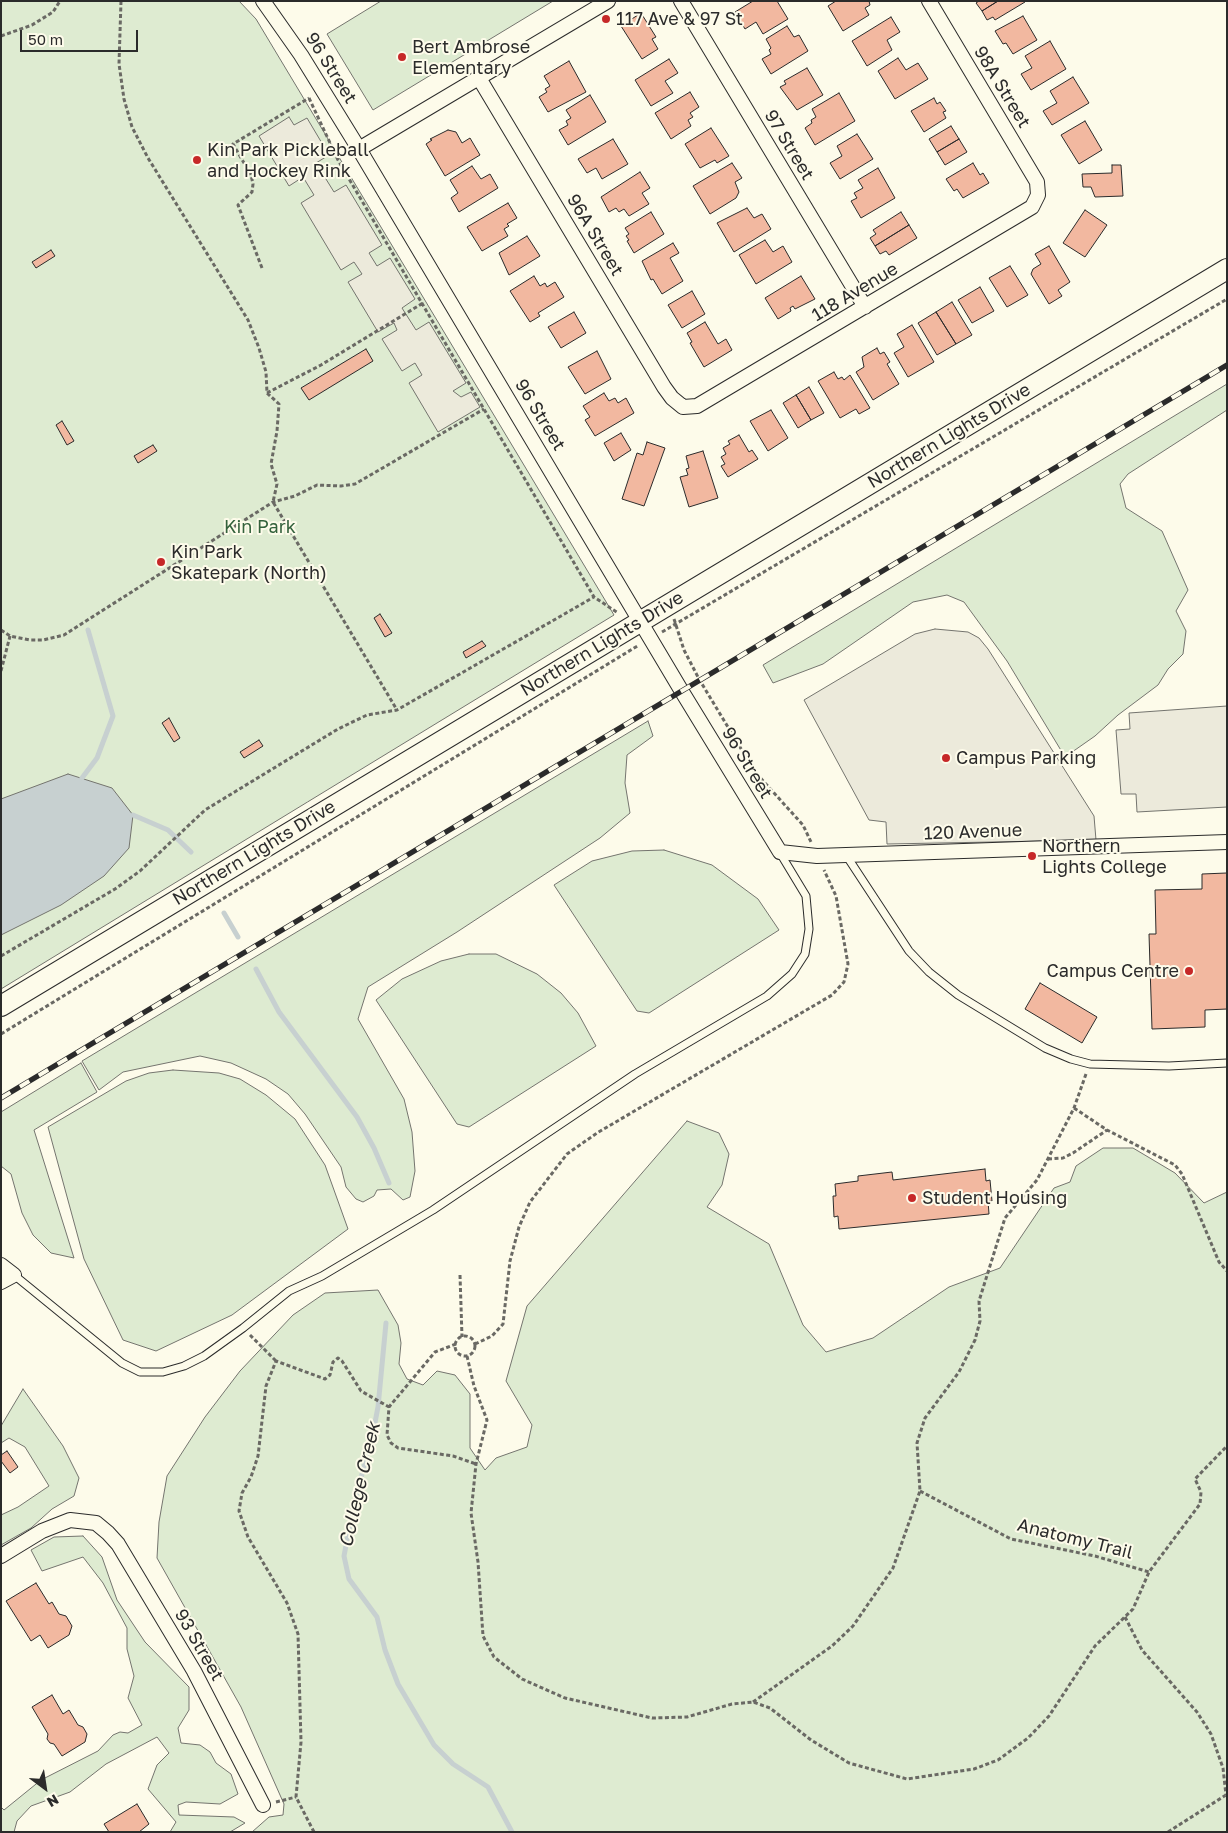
<!DOCTYPE html>
<html>
<head>
<meta charset="utf-8">
<style>
	body { margin:0 }
	#map { position:relative; width:1228px; height:1833px; overflow:hidden; background:#fdfbea; font-family:"Golos Text",sans-serif }
	canvas { display:block }
	.frame { position:absolute; inset:0; border:2px solid #2b2b2b; pointer-events:none }
	.north { position:absolute; left:20px; top:1763px; width:50px; height:50px; -webkit-text-stroke:4px #fdfbea; paint-order:stroke; rotate:149deg; font-size:14px; font-weight:700; line-height:20px; text-align:center; color:#2b2b2b }
	.north::after { content:''; display:block; margin:auto; width:18px; height:22px; background:#2b2b2b; clip-path:polygon(50% 0,100% 100%,50% 72%,0 100%) }
	.scale { position:absolute; left:20px; top:30px; width:118px; height:22px; box-sizing:border-box; border:2px solid #2b2b2b; border-top:0; padding-left:6px; font-size:15px; line-height:18px; white-space:nowrap; color:#2b2b2b; -webkit-text-stroke:4px #fdfbea; paint-order:stroke }
</style>
</head>
<body>
<div id="map">
<canvas width="1228" height="1833"></canvas>
<div class="frame"></div>
<div class="north">N</div>
<div class="scale">50 m</div>
</div>
<script>
const ctx = document.querySelector('canvas').getContext('2d');
ctx.lineJoin = 'round';
function paint(path, color) {
  ctx.fillStyle = color;
  ctx.fill(path, 'evenodd');
}
function shape(rows) {
  const path = new Path2D();
  for (const r of rows) {
    if (r.length === 3) {
      path.moveTo(r[0] + r[2], r[1]);
      path.arc(r[0], r[1], r[2], 0, 2 * Math.PI);
      continue;
    }
    path.moveTo(r[0], r[1]);
    for (let i = 2; i < r.length; i += 2) path.lineTo(r[i], r[i + 1]);
  }
  return path;
}
function stroke(path, color, width, dash) {
  ctx.strokeStyle = color;
  ctx.lineWidth = width;
  ctx.lineCap = dash ? 'butt' : 'round';
  ctx.setLineDash(dash || []);
  ctx.stroke(path);
}
function drawText(font, color, halo, rows, align = 'center') {
  ctx.font = font + ' "Golos Text",sans-serif';
  ctx.lineWidth = 4;
  ctx.setLineDash([]);
  ctx.textBaseline = 'middle';
  ctx.strokeStyle = halo;
  ctx.fillStyle = color;
  for (const [text, x, y, turn = 0] of rows) {
    ctx.save();
    ctx.translate(x, y);
    ctx.rotate((+turn || 0) * Math.PI / 180);
    ctx.textAlign = isNaN(turn) ? turn : align;
    if (halo) ctx.strokeText(text, 0, 0);
    ctx.fillText(text, 0, 0);
    ctx.restore();
  }
}
const green = shape([
	[1,1,239,1,256,19,614,615,1,989,1,1],
	[381,1,553,1,373,110,327,34,381,1],
	[1227,384,1227,410,1128,474,1120,484,1126,508,1162,531,1188,590,1176,611,1186,631,1183,654,1168,669,1158,685,1118,715,1095,736,1065,757,1007,661,964,602,947,595,913,602,823,664,773,683,763,665,1227,384],
	[648,721,653,736,627,755,625,783,630,813,600,838,457,932,368,987,358,1019,404,1099,412,1132,415,1171,410,1197,403,1200,391,1189,377,1190,374,1196,363,1202,356,1199,346,1187,341,1167,305,1114,288,1094,266,1079,231,1063,200,1056,123,1072,99,1090,82,1061,648,721],
	[664,850,712,865,758,899,779,930,649,1013,637,1011,554,885,592,861,632,851,664,850],
	[469,954,496,954,537,974,561,993,578,1013,596,1046,469,1127,457,1124,376,1000,402,979,441,961,469,954],
	[81,1063,97,1092,34,1130,74,1258,51,1253,33,1235,22,1213,11,1174,1,1166,1,1112,81,1063],
	[173,1070,219,1073,240,1079,266,1095,295,1119,325,1165,348,1229,232,1315,156,1351,123,1340,84,1259,48,1127,126,1081,149,1073,173,1070],
	[687,1121,719,1133,729,1154,722,1185,707,1207,769,1244,803,1325,826,1352,873,1338,949,1287,1000,1268,1054,1188,1070,1182,1076,1166,1103,1148,1133,1148,1175,1173,1204,1203,1227,1192,1227,1832,252,1832,269,1817,283,1815,284,1804,241,1707,157,1558,159,1522,167,1476,205,1417,240,1371,293,1315,325,1293,378,1290,398,1325,401,1343,399,1364,407,1379,423,1385,437,1371,455,1375,470,1394,470,1448,485,1470,496,1458,527,1447,532,1425,506,1381,527,1306,687,1121],
	[23,1389,63,1446,79,1478,74,1496,52,1509,31,1528,1,1545,1,1515,18,1507,49,1486,25,1447,9,1438,1,1443,1,1426,23,1389],
	[83,1536,102,1557,117,1600,145,1642,189,1687,189,1710,178,1728,181,1743,200,1745,210,1752,216,1763,231,1774,238,1794,220,1804,186,1802,178,1805,179,1815,234,1817,245,1823,230,1832,170,1832,176,1822,148,1789,157,1765,169,1753,157,1737,106,1764,70,1792,31,1806,17,1821,14,1832,1,1832,1,1807,4,1810,41,1780,98,1751,113,1735,120,1732,128,1733,142,1725,128,1698,134,1676,127,1649,127,1628,103,1583,83,1557,42,1571,31,1550,54,1537,83,1536]
]);
paint(green, '#deebd1');
stroke(green, '#74746e', 1);
const parking = shape([
	[289,117,294,125,307,118,329,155,316,163,334,192,346,185,382,245,369,253,377,266,390,258,415,299,402,308,416,330,429,322,466,383,453,391,461,397,471,392,480,407,438,432,409,383,422,375,415,363,402,371,382,339,397,330,394,323,378,332,348,282,362,274,354,262,341,270,301,203,314,195,303,177,289,186,259,136,289,117],
	[935,629,968,632,979,638,988,649,1094,816,1096,840,887,844,886,822,869,820,804,700,915,634,935,629],
	[1227,706,1227,807,1137,812,1136,794,1121,794,1116,730,1130,729,1129,713,1227,706]
]);
paint(parking, '#eceadb');
stroke(parking, '#74746e', 1);
const water = shape([
	[68,774,112,788,133,815,129,848,104,876,61,905,1,935,1,799,68,774]
]);
paint(water, '#c7d0d0');
stroke(water, '#74746e', 1);
stroke(shape([
	[82,778,97,758,113,716,88,630],
	[133,815,168,830,191,852],
	[224,913,238,937],
	[256,969,279,1012,357,1117,374,1148,389,1183],
	[386,1323,378,1407,372,1438,354,1503,344,1556,349,1579,377,1617,385,1650,398,1684,434,1745,453,1764,488,1787,512,1832]
]), '#c7d0d0', 5);
const building = shape([
	[753,1,777,1,788,19,763,34,756,22,745,29,735,12,753,1],
	[836,1,869,1,870,5,865,8,869,15,843,31,828,6,836,1],
	[979,1,998,1,982,11,976,3,979,1],
	[998,1,1024,1,1025,2,995,20,993,17,987,20,982,11,998,1],
	[641,13,656,37,652,39,658,49,642,59,621,26,641,13],
	[1023,16,1037,40,1013,54,1006,43,1003,44,995,31,1023,16],
	[891,17,900,32,887,40,892,50,867,66,852,41,891,17],
	[787,26,794,37,799,35,808,51,771,74,762,59,771,54,769,50,771,48,766,39,787,26],
	[1050,41,1066,69,1031,90,1021,74,1032,68,1025,56,1050,41],
	[898,58,906,70,918,63,928,79,895,99,878,71,898,58],
	[669,59,678,73,665,81,673,93,651,106,635,80,669,59],
	[569,61,586,92,548,112,539,97,547,92,545,89,550,86,544,76,569,61],
	[807,68,823,95,797,110,780,87,786,84,784,81,807,68],
	[1073,77,1089,103,1052,125,1043,111,1057,103,1050,91,1073,77],
	[690,92,699,107,690,113,693,117,688,120,691,126,671,139,655,113,690,92],
	[839,93,855,121,815,145,805,128,812,123,811,120,816,117,812,109,839,93],
	[590,95,606,122,568,145,559,130,568,125,566,121,571,118,566,110,590,95],
	[934,98,937,104,940,102,946,111,943,112,946,118,924,132,911,111,934,98],
	[1085,121,1102,150,1079,164,1061,135,1085,121],
	[951,126,959,139,937,152,929,139,951,126],
	[711,128,729,156,717,163,715,160,700,168,685,144,711,128],
	[448,130,456,132,462,143,470,138,480,155,445,176,426,144,432,140,430,139,448,130],
	[857,134,873,159,840,179,830,163,842,156,837,146,857,134],
	[613,139,628,164,602,179,596,168,587,173,578,159,613,139],
	[959,139,967,152,945,165,937,152,959,139],
	[732,163,742,178,735,182,739,192,736,198,710,214,693,186,732,163],
	[973,163,980,175,983,173,989,183,963,198,957,189,954,191,946,179,973,163],
	[1112,165,1121,165,1123,196,1095,197,1091,187,1083,187,1082,174,1112,173,1112,165],
	[472,166,481,179,490,174,498,188,459,212,451,198,458,193,450,180,472,166],
	[878,168,895,198,861,218,851,201,857,198,854,193,863,188,858,180,878,168],
	[640,172,650,188,642,193,649,204,629,216,624,209,619,212,616,208,609,212,601,197,640,172],
	[508,203,517,218,507,224,509,226,504,229,508,236,482,251,467,227,508,203],
	[747,208,754,218,762,214,771,229,734,252,717,223,747,208],
	[1085,210,1107,225,1085,257,1063,243,1085,210],
	[651,212,664,234,634,253,627,241,629,240,626,236,629,234,625,228,651,212],
	[901,212,909,225,875,246,870,238,876,234,873,230,901,212],
	[909,225,917,238,889,255,886,251,880,254,875,246,909,225],
	[527,236,540,256,509,275,499,253,527,236],
	[765,240,773,252,783,246,792,262,756,284,739,255,765,240],
	[673,243,679,253,670,258,683,281,662,294,653,279,651,280,642,261,673,243],
	[1049,246,1070,282,1058,290,1062,296,1049,304,1031,274,1033,269,1041,264,1035,254,1049,246],
	[51,250,55,256,36,268,32,262,51,250],
	[1010,266,1028,295,1007,307,989,278,1010,266],
	[534,276,540,286,545,283,547,287,555,282,564,297,538,313,540,316,530,322,510,291,534,276],
	[801,276,815,299,795,309,793,306,790,308,791,311,778,319,765,298,801,276],
	[980,287,994,311,972,323,958,300,980,287],
	[692,291,705,314,682,328,668,305,692,291],
	[952,302,972,335,956,344,936,312,952,302],
	[574,312,586,333,561,348,548,327,574,312],
	[936,312,956,344,937,355,918,323,936,312],
	[705,322,718,344,726,339,732,350,704,367,690,343,692,342,687,333,705,322],
	[912,325,934,362,908,377,894,353,904,347,897,334,912,325],
	[877,348,880,354,884,352,890,362,887,364,899,384,873,400,856,372,864,367,862,357,877,348],
	[366,349,373,361,309,400,301,388,366,349],
	[597,351,611,379,585,394,568,367,597,351],
	[834,372,838,379,842,377,844,380,850,375,870,408,859,414,856,409,840,418,818,381,834,372],
	[809,387,824,413,811,420,796,395,809,387],
	[604,393,609,401,615,398,618,403,626,398,634,413,595,436,585,420,590,417,583,406,604,393],
	[796,395,811,420,798,428,783,403,796,395],
	[771,410,788,438,768,451,750,421,771,410],
	[62,421,74,441,67,445,56,425,62,421],
	[621,433,631,450,614,461,604,443,621,433],
	[739,435,749,452,752,450,758,459,728,477,721,466,725,464,721,457,726,454,723,448,730,444,728,441,739,435],
	[647,442,665,448,644,506,622,499,637,453,643,455,647,442],
	[153,445,157,451,138,463,134,456,153,445],
	[703,451,718,498,689,507,680,477,688,475,686,469,689,468,686,456,703,451],
	[380,614,392,633,385,637,374,618,380,614],
	[482,641,486,646,466,658,463,652,482,641],
	[169,718,180,738,174,742,162,723,169,718],
	[259,740,263,746,244,758,240,752,259,740],
	[1227,873,1227,1009,1205,1010,1205,1027,1152,1029,1149,934,1156,934,1155,890,1202,889,1202,874,1227,873],
	[1040,983,1097,1017,1082,1043,1025,1009,1040,983],
	[985,1169,986,1181,990,1180,992,1201,988,1201,989,1214,839,1229,838,1216,834,1217,833,1196,836,1196,835,1184,858,1181,858,1176,892,1172,893,1180,985,1169],
	[7,1451,18,1467,10,1473,1,1461,1,1455,7,1451],
	[36,1583,49,1604,52,1602,59,1614,66,1616,72,1626,69,1635,48,1648,40,1635,31,1641,6,1601,36,1583],
	[52,1695,63,1714,69,1710,78,1725,83,1727,87,1734,85,1742,62,1756,54,1744,50,1743,47,1739,48,1734,32,1707,52,1695],
	[137,1804,149,1824,139,1832,109,1832,104,1824,137,1804]
]);
paint(building, '#f2b8a0');
stroke(building, '#2b2b2b', 1);
const lane = shape([
	[846,855,909,951,929,972,958,995,1045,1048,1071,1059,1090,1064,1169,1066,1227,1063],
	[14,1275,122,1363,140,1372,163,1372,184,1366,204,1356,243,1328,289,1291,322,1276,433,1210,635,1074,767,996,792,974,805,954,809,929,806,896,780,853]
]);
const street = shape([
	[263,1,301,55,359,149,681,690,780,852,817,856,1227,842],
	[681,1,865,307],
	[479,78,664,387,672,398,683,407,697,406,1032,207,1038,195,1037,182,929,1],
	[359,149,608,1],
	[1,1265,14,1275,1,1282],
	[1,1556,42,1531,70,1520,96,1523,108,1533,118,1544,194,1671,263,1805]
]);
const secondary = shape([
	[1,1006,1227,269]
]);
stroke(lane, '#2b2b2b', 9);
stroke(street, '#2b2b2b', 16);
stroke(secondary, '#2b2b2b', 22);
stroke(shape([
	[121,1,119,64,124,99,132,127,148,158,248,320,259,348,266,372,267,393,279,404,277,431,271,464,277,484,273,502,397,710],
	[1,36,32,25,53,12,60,1],
	[309,98,338,160,594,597,618,613],
	[262,268,238,205,252,192,253,184,251,175,233,144,309,98],
	[267,393,321,365,423,303],
	[674,619,684,650,699,679,755,772,803,825,811,842],
	[1,630,10,636,30,640,43,640,64,635,273,502,295,496,317,485,341,486,355,484,484,409],
	[662,632,1227,299],
	[1,671,10,636],
	[1,956,115,889,140,871,205,810,338,729,367,715,397,710,594,597],
	[1,1034,639,645],
	[1074,1108,1107,1130,1175,1165,1182,1174,1219,1262,1227,1271],
	[1048,1159,1063,1158,1073,1153,1107,1130],
	[460,1275,462,1337],
	[250,1335,276,1361],
	[465,1346,10],
	[456,1344,435,1352,389,1407,387,1435,391,1443,398,1448,453,1456,476,1464],
	[475,1344,492,1336,503,1324,510,1261,519,1227,530,1202,567,1154,597,1133,832,995,844,982,848,964,836,896,824,870],
	[467,1356,474,1386,487,1420,476,1464,471,1513,478,1562,483,1636,494,1657,522,1679,565,1698,652,1718,687,1717,732,1704,753,1702,770,1708,811,1740,849,1763,907,1779,974,1769,998,1760,1028,1738,1049,1716,1095,1646,1133,1609,1149,1572,1200,1504,1201,1492,1195,1479,1227,1446],
	[920,1491,1011,1539,1095,1556,1149,1572],
	[1125,1617,1142,1650,1197,1712,1211,1734,1223,1768,1226,1795],
	[753,1702,832,1646,853,1626,893,1568,920,1491,917,1443,925,1418,959,1372,975,1340,980,1321,979,1301,1005,1218,1037,1180,1074,1108,1086,1074],
	[276,1802,296,1797],
	[314,1832,296,1797,301,1742,298,1634,287,1603,248,1537,239,1511,242,1493,251,1477,258,1456,266,1386,276,1361,325,1379,330,1375,333,1362,338,1358,342,1361,361,1391,389,1407],
	[1168,1832,1226,1795]
]), '#6a6964', 3, [4, 2.5]);
stroke(lane, '#fdfbea', 7);
stroke(street, '#fdfbea', 14);
stroke(secondary, '#fdfbea', 20);
const rail = shape([
	[1,1098,1227,365]
]);
stroke(rail, '#2b2b2b', 5.5);
stroke(rail, '#fdfbea', 4, [11]);
for (const [x, y, r, color] of [
	[606,19,5,"#c62828"],
	[402,57,5,"#c62828"],
	[197,160,5,"#c62828"],
	[161,562,5,"#c62828"],
	[946,758,5,"#c62828"],
	[1032,856,5,"#c62828"],
	[1189,971,5,"#c62828"],
	[912,1198,5,"#c62828"]
]) {
  const dot = new Path2D();
  dot.arc(x, y, r, 0, 2 * Math.PI);
  ctx.fillStyle = color;
  ctx.fill(dot);
  stroke(dot, '#fdfbea', 2);
}
drawText('18px', '#2b2b2b', '#fdfbea', [
	["117 Ave & 97 St",616,19],
	["Bert Ambrose",412,47],
	["Elementary",412,68],
	["Kin Park Pickleball",207,150],
	["and Hockey Rink",207,171],
	["Kin Park",171,552],
	["Skatepark (North)",171,573],
	["Campus Parking",956,758],
	["Northern",1042,846],
	["Lights College",1042,867],
	["Campus Centre",1179,971,"right"],
	["Student Housing",922,1198]
], 'left');
drawText('18px', '#2b2b2b', '#fdfbea', [
	["96 Street",331,68,58],
	["98A Street",1002,87,59],
	["97 Street",789,145,59],
	["96A Street",595,235,59],
	["118 Avenue",855,292,-31],
	["96 Street",540,415,59],
	["Northern Lights Drive",949,436,-31],
	["Northern Lights Drive",602,644,-31],
	["96 Street",747,763,59],
	["120 Avenue",973,832,-2],
	["Northern Lights Drive",254,853,-31],
	["Anatomy Trail",1075,1539,14],
	["93 Street",199,1645,60]
]);
drawText('18px', '#34623c', '#fdfbea', [
	["Kin Park",260,527]
]);
drawText('italic 19px', '#2b2b2b', '#fdfbea', [
	["College Creek",360,1485,-77]
]);
</script>
</body>
</html>
